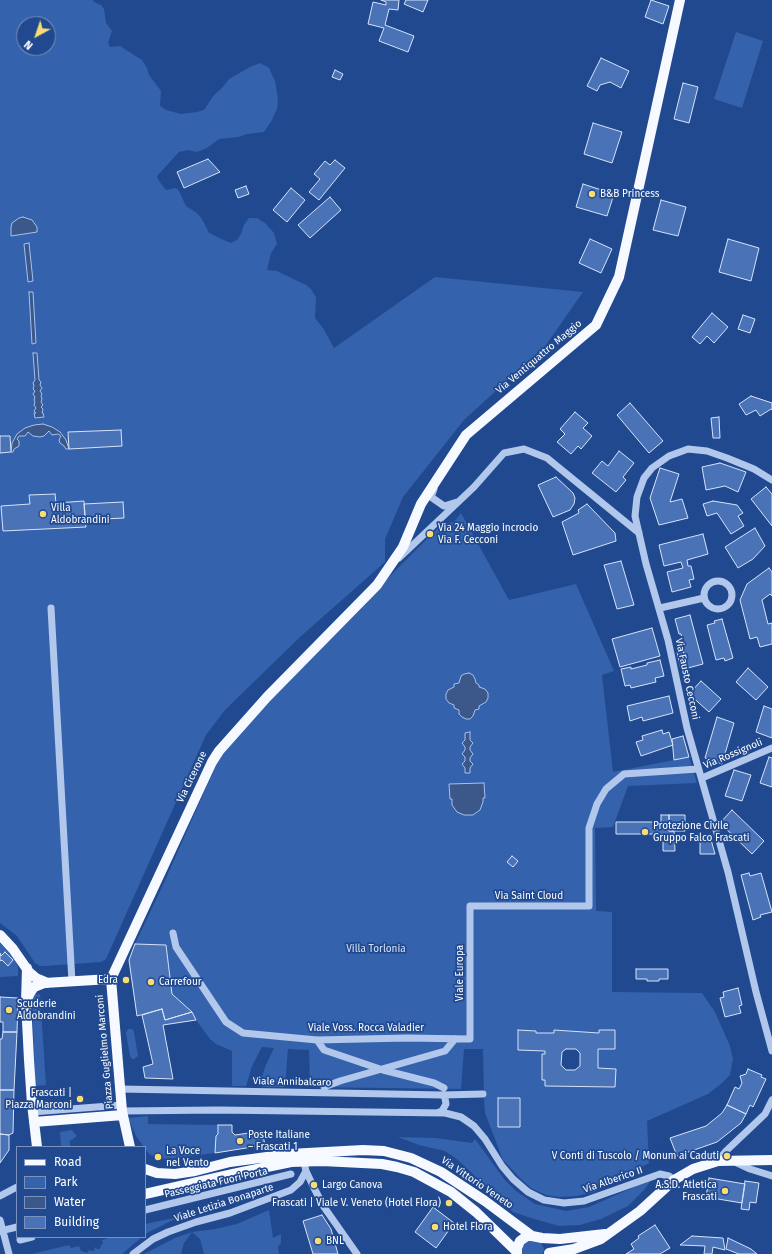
<!DOCTYPE html>
<html>
<head>
<meta charset="utf-8">
<style>
	body { margin:0 }
	#map { position:relative; width:772px; height:1254px; overflow:hidden; background:#21498f; font-family:"Fira Sans",sans-serif }
	canvas { display:block }
	.legend { position:absolute; left:16px; top:1146px; width:130px; height:92px; box-sizing:border-box; background:#21498f; border:1px solid #7a92bc; margin:0; padding:5px 7px; list-style:none; font-size:12px; color:#fff }
	.legend li { display:flex; align-items:center; gap:8px; height:20px }
	.legend b { width:20px; border:1px solid #7a92bc }
	.north { position:absolute; left:16px; top:16px; width:40px; height:40px; box-sizing:border-box; background:#21498f; border:1px solid #7a92bc; border-radius:50%; rotate:220deg; font-size:11px; font-weight:700; line-height:16px; text-align:center; color:#fff }
	.north::after { content:''; display:block; margin:auto; width:14px; height:18px; background:#f9dc72; clip-path:polygon(50% 0,100% 100%,50% 72%,0 100%) }
</style>
</head>
<body>
<div id="map">
<canvas width="772" height="1254"></canvas>
<ul class="legend">
<li><b style="height:5px;background:#f6f9ff"></b>Road</li>
<li><b style="height:11px;background:#3562ac"></b>Park</li>
<li><b style="height:11px;background:#3c588b"></b>Water</li>
<li><b style="height:11px;background:#4a72b6"></b>Building</li>
</ul>
<div class="north">N</div>
</div>
<script>
const ctx = document.querySelector('canvas').getContext('2d');
ctx.lineJoin = 'round';
function paint(path, color) {
  ctx.fillStyle = color;
  ctx.fill(path, 'evenodd');
}
function shape(rows) {
  const path = new Path2D();
  for (const r of rows) {
    if (r.length === 3) {
      path.moveTo(r[0] + r[2], r[1]);
      path.arc(r[0], r[1], r[2], 0, 2 * Math.PI);
      continue;
    }
    path.moveTo(r[0], r[1]);
    for (let i = 2; i < r.length; i += 2) path.lineTo(r[i], r[i + 1]);
  }
  return path;
}
function stroke(path, color, width, dash) {
  ctx.strokeStyle = color;
  ctx.lineWidth = width;
  ctx.lineCap = dash ? 'butt' : 'round';
  ctx.setLineDash(dash || []);
  ctx.stroke(path);
}
function drawText(font, color, halo, rows, align = 'center') {
  ctx.font = font + ' "Fira Sans",sans-serif';
  ctx.lineWidth = 3.5;
  ctx.setLineDash([]);
  ctx.textBaseline = 'middle';
  ctx.strokeStyle = halo;
  ctx.fillStyle = color;
  for (const [text, x, y, turn = 0] of rows) {
    ctx.save();
    ctx.translate(x, y);
    ctx.rotate((+turn || 0) * Math.PI / 180);
    ctx.textAlign = isNaN(turn) ? turn : align;
    if (halo) ctx.strokeText(text, 0, 0);
    ctx.fillText(text, 0, 0);
    ctx.restore();
  }
}
paint(shape([
	[0,0,93,0,94,2,101,5,104,9,106,23,112,31,108,43,110,47,120,46,142,60,147,68,149,75,161,91,160,106,166,110,181,114,197,112,204,110,214,95,222,88,229,79,250,67,260,63,269,68,275,81,278,99,277,109,272,120,264,132,247,134,238,137,219,139,207,148,197,152,188,150,179,152,157,176,159,181,166,190,176,188,179,191,186,206,197,213,202,219,209,233,226,241,231,243,237,240,241,234,244,225,249,218,257,218,265,223,274,233,277,244,271,253,267,270,277,271,306,285,311,289,316,297,315,318,323,328,334,348,435,277,583,292,546,345,464,420,403,497,385,539,385,562,300,637,225,710,206,735,197,755,106,959,101,962,45,966,40,966,35,963,17,936,0,923],
	[24,24,48,24,48,48,24,48],
	[736,32,763,41,742,108,714,99],
	[461,513,509,600,576,584,614,671,602,675,613,772,689,757,697,783,628,786,613,827,595,828,596,911,612,912,612,992,702,993,715,1012,730,1046,733,1059,730,1075,721,1084,708,1094,647,1121,649,1163,594,1192,577,1196,559,1197,546,1195,531,1188,519,1177,503,1160,485,1113,484,1098,483,1049,464,1049,461,1089,310,1087,309,1050,288,1049,285,1087,262,1087,262,1077,265,1067,274,1048,262,1047,252,1066,246,1086,232,1086,232,1051,216,1044,210,1039,196,1020,192,1012,172,994,166,945,135,944,163,885,221,754,274,694,396,570,442,524,454,522],
	[554,1030,599,1033,600,1030,615,1031,615,1049,598,1049,598,1068,616,1069,615,1087,545,1086,545,1080,542,1080,542,1055,545,1054,545,1051,518,1050,518,1031,536,1031,536,1033,554,1033],
	[0,943,14,957,18,967,18,976,0,977],
	[40,994,46,1085,35,1086,32,995],
	[128,1029,132,1029,134,1032,138,1056,134,1059,132,1059,130,1056,126,1033],
	[148,1116,148,1124,218,1125,218,1134,216,1136,215,1153,166,1159,158,1158,149,1154,136,1136,128,1118],
	[72,1130,77,1136,73,1139,70,1141,70,1147,61,1147,60,1132],
	[398,1137,436,1138,472,1143,475,1139,504,1179,516,1191,535,1204,566,1211,589,1207,632,1188,653,1177,645,1189,628,1206,601,1219,580,1225,559,1226,531,1218,513,1212,458,1160,445,1151,419,1145],
	[269,1210,273,1238,281,1234,281,1243,278,1247,279,1254,204,1254,200,1239,192,1232,184,1243,181,1254,144,1254,175,1238,192,1232,215,1229,237,1224],
	[179,1217,145,1234,145,1224],
	[111,1237,142,1237,122,1254,32,1254,69,1245,71,1248,79,1246,81,1251,87,1253,89,1250,92,1251,94,1251,95,1247,97,1249,100,1249,101,1245,103,1244,102,1240],
	[528,1240,541,1242,544,1249,543,1254,522,1254,523,1245]
]), '#3562ac');
const water = shape([
	[23,217,32,220,37,227,37,232,11,236,11,227,12,223,19,218,23,217],
	[29,243,33,281,28,282,24,244,29,243],
	[29,292,33,292,36,343,32,344,29,292],
	[33,353,37,353,39,380,41,382,40,385,42,388,40,391,42,394,41,396,42,399,41,402,43,405,41,407,43,409,42,413,43,413,44,417,35,418,34,413,36,413,34,411,36,408,34,405,35,402,34,400,35,397,33,394,35,391,33,389,34,386,33,383,35,380,33,353],
	[43,424,52,427,60,432,66,440,69,449,66,449,64,446,60,443,59,440,61,436,58,434,52,435,49,431,44,436,40,437,33,436,28,432,25,436,19,436,17,439,19,441,19,446,14,449,13,452,11,452,12,443,17,434,25,428,34,425,43,424],
	[469,673,473,675,475,679,476,683,479,685,479,687,485,689,488,693,488,698,486,702,479,706,479,709,475,710,473,716,470,719,466,719,462,717,459,714,459,710,454,708,454,705,449,703,446,699,446,694,448,690,454,687,454,684,459,683,461,676,464,674,469,673],
	[470,732,470,740,473,743,470,747,470,750,473,754,470,758,470,761,473,764,470,768,470,773,465,773,465,768,462,764,465,761,465,757,462,754,465,750,465,747,462,743,465,740,465,733,470,732],
	[484,783,485,798,483,798,483,802,480,810,473,815,464,815,457,812,452,805,452,799,450,799,449,784,484,783]
]);
paint(water, '#3c588b');
stroke(water, '#a5c1ed', 1);
const building = shape([
	[381,0,399,0,398,10,389,9,385,25,414,36,408,52,379,41,384,28,368,24,373,2,386,5,386,2,381,0],
	[406,0,428,0,423,12,404,4,406,0],
	[651,0,669,6,663,24,645,17,651,0],
	[601,58,629,71,621,88,610,82,600,85,597,91,587,86,601,58],
	[335,70,343,74,340,80,332,77,335,70],
	[683,83,698,87,689,123,674,119,683,83],
	[593,123,622,132,612,163,584,154,593,123],
	[208,159,220,172,184,188,177,172,208,159],
	[335,160,345,168,319,200,309,192,320,179,314,174,325,161,330,165,335,160],
	[583,184,614,194,607,216,576,207,583,184],
	[246,186,249,194,238,198,235,190,246,186],
	[291,188,305,200,287,222,273,210,291,188],
	[330,197,341,210,310,238,298,225,330,197],
	[661,200,686,207,678,236,653,230,661,200],
	[590,239,612,249,601,273,579,263,590,239],
	[728,239,759,248,751,281,719,272,728,239],
	[712,313,728,327,714,343,707,336,700,344,692,337,712,313],
	[743,315,755,319,750,333,738,329,743,315],
	[751,396,772,403,772,410,771,409,760,416,756,410,746,415,739,404,751,396],
	[630,403,663,441,649,453,617,415,630,403],
	[575,412,588,423,583,428,592,436,581,449,578,446,571,454,557,442,565,434,560,429,575,412],
	[719,417,720,438,713,438,711,418,719,417],
	[121,430,122,446,69,449,68,432,121,430],
	[0,436,10,436,11,452,0,453,0,436],
	[619,451,634,463,623,477,626,480,616,492,592,473,602,461,608,466,619,451],
	[720,463,746,472,738,492,725,486,706,490,702,467,720,463],
	[660,468,679,474,670,502,682,499,688,518,659,525,650,498,660,468],
	[556,477,573,493,575,498,574,504,570,510,553,517,538,485,556,477],
	[766,487,772,494,772,526,751,499,766,487],
	[55,494,56,503,84,501,86,527,3,531,1,506,30,504,29,495,55,494],
	[713,501,737,505,743,513,738,516,744,526,731,534,717,513,707,516,703,504,713,501],
	[123,502,124,518,85,520,84,504,123,502],
	[587,504,615,533,616,541,573,555,562,522,579,513,578,510,587,504],
	[755,528,765,546,753,559,738,568,725,547,755,528],
	[703,534,708,554,687,560,688,566,691,566,694,579,689,580,691,587,672,592,667,572,683,568,681,562,664,566,659,545,703,534],
	[621,561,634,605,617,609,604,565,621,561],
	[769,568,772,572,772,596,770,594,762,600,768,624,772,623,772,644,760,647,757,637,750,639,740,600,747,584,769,568],
	[690,615,703,664,688,668,682,647,684,646,681,634,679,634,675,619,690,615],
	[722,619,733,658,725,661,724,658,716,660,707,625,715,623,714,621,722,619],
	[652,628,660,656,620,667,612,639,652,628],
	[683,650,688,668,681,669,677,652,683,650],
	[660,660,664,676,655,678,656,682,631,688,630,685,625,686,621,669,631,667,631,669,647,665,647,663,660,660],
	[748,668,768,687,756,700,736,682,748,668],
	[701,681,721,699,709,712,689,694,701,681],
	[669,696,673,713,643,721,642,717,630,721,627,706,669,696],
	[764,706,772,709,772,738,756,732,764,706],
	[717,717,734,723,722,764,705,758,717,717],
	[662,730,663,734,669,732,673,745,641,756,636,742,643,740,642,736,662,730],
	[683,736,689,757,674,760,672,739,683,736],
	[769,757,772,758,772,787,760,783,769,757],
	[734,770,751,775,742,801,725,796,734,770],
	[732,810,764,841,752,854,720,823,732,810],
	[661,815,669,815,669,831,674,831,675,851,663,851,663,834,616,834,616,822,661,822,661,815],
	[669,815,685,815,685,831,669,831,669,815],
	[700,836,710,836,715,854,700,854,700,836],
	[512,856,518,861,513,867,507,862,512,856],
	[749,873,750,876,761,873,772,912,760,915,761,917,753,920,741,875,749,873],
	[135,944,166,945,172,994,192,1012,165,1020,162,1009,137,1016,129,960,135,944],
	[5,952,13,960,8,966,2,960,0,961,0,953,1,956,5,952],
	[636,969,668,969,668,979,659,979,659,981,647,981,647,979,636,979,636,969],
	[738,988,742,1005,739,1006,741,1013,725,1017,720,998,724,997,723,992,738,988],
	[0,997,18,998,17,1032,3,1032,3,1022,0,1022,0,997],
	[162,1009,165,1020,192,1012,196,1020,163,1025,173,1079,145,1078,143,1067,153,1064,142,1015,162,1009],
	[518,1030,536,1031,536,1033,554,1033,554,1030,599,1033,599,1030,615,1030,615,1049,598,1049,598,1068,616,1069,615,1087,545,1086,545,1080,542,1080,542,1054,545,1054,545,1051,518,1050,518,1030],
	[566,1049,576,1049,580,1053,580,1066,575,1070,566,1070,561,1065,562,1052,566,1049],
	[3,1032,17,1032,14,1090,0,1090,0,1039,2,1039,3,1032],
	[748,1069,762,1075,761,1077,766,1079,753,1107,750,1105,746,1114,727,1105,735,1087,739,1089,742,1083,740,1076,746,1074,748,1069],
	[0,1090,14,1090,13,1133,9,1135,0,1134,0,1090],
	[498,1098,520,1098,520,1127,498,1127,498,1098],
	[727,1105,746,1114,741,1123,717,1142,677,1156,670,1138,706,1126,722,1113,727,1105],
	[218,1125,232,1125,232,1132,235,1135,262,1131,265,1145,215,1153,216,1136,218,1134,218,1125],
	[0,1134,9,1135,9,1150,0,1163,0,1134],
	[709,1178,745,1184,742,1203,706,1197,709,1178],
	[745,1181,759,1183,756,1203,750,1202,749,1210,741,1209,745,1181],
	[433,1207,454,1223,436,1248,415,1232,433,1207],
	[322,1215,331,1229,338,1254,313,1254,303,1221,322,1215],
	[655,1225,670,1248,660,1254,626,1254,634,1249,631,1244,639,1238,638,1236,655,1225],
	[692,1236,723,1238,725,1250,713,1247,712,1254,704,1254,705,1246,680,1245,692,1236],
	[728,1238,751,1249,757,1254,739,1254,726,1249,728,1238]
]);
paint(building, '#4a72b6');
stroke(building, '#d6e3f9', 1);
stroke(shape([
	[772,480,754,469,727,458,707,451,688,449,669,456,652,468,644,478,637,497,635,516,646,564,668,640,687,728,728,872,756,992,772,1051],
	[434,489,431,497,444,506,457,502],
	[399,558,474,487,504,453,524,449,547,458,639,533],
	[718,595,14],
	[51,608,72,982],
	[660,608,704,598],
	[702,778,772,748],
	[173,933,176,947,226,1022,243,1033,317,1040,407,1038,470,1039,470,906,589,906,589,828,597,804,606,789,624,774,698,769],
	[317,1040,324,1050,383,1070,434,1083,444,1088],
	[324,1087,340,1081,445,1051,455,1039],
	[120,1089,443,1095,445,1098,446,1104,442,1111,439,1112],
	[443,1095,483,1094],
	[122,1111,218,1110,445,1113,461,1117,474,1126,485,1139,502,1166,513,1179,528,1192,544,1200,564,1203,584,1201,660,1174,669,1176,674,1180],
	[32,1112,122,1105],
	[718,1161,726,1151,765,1114,772,1100],
	[735,1162,750,1169,772,1176],
	[306,1171,314,1188,324,1207,357,1254],
	[0,1196,17,1187],
	[145,1210,291,1174],
	[0,1220,9,1254],
	[0,1231,17,1227],
	[20,1240,32,1237],
	[133,1254,153,1239,168,1232,196,1222,230,1213,291,1190,300,1182,306,1171,303,1158]
]), '#b1c7ec', 7);
stroke(shape([
	[0,935,13,949,29,972,36,978,48,983],
	[27,968,26,1002,29,1060,32,1104,37,1147],
	[27,999,30,993,34,987,44,983,111,979],
	[34,1122,123,1115],
	[130,1147,122,1111,111,979,212,762,219,751,267,697,377,585,403,547,421,504,466,435,596,325,619,277,680,0],
	[145,1169,157,1173,175,1174,195,1171,230,1162,289,1154,363,1150,384,1151,411,1158,441,1172,485,1201,532,1236],
	[145,1194,233,1174,291,1162,322,1161,382,1164,397,1167,414,1172,451,1192,476,1212,517,1252],
	[549,1253,574,1249,601,1239,640,1211,674,1180,693,1169,718,1161,772,1160],
	[517,1254,517,1248,520,1241,527,1236,532,1236,542,1238,560,1239,605,1234]
]), '#f6f9ff', 10);
for (const [x, y, r, color] of [
	[592,194,4,"#f9dc72"],
	[43,514,4,"#f9dc72"],
	[430,534,4,"#f9dc72"],
	[645,832,4,"#f9dc72"],
	[126,980,4,"#f9dc72"],
	[151,982,4,"#f9dc72"],
	[9,1010,4,"#f9dc72"],
	[80,1099,4,"#f9dc72"],
	[240,1141,4,"#f9dc72"],
	[727,1156,4,"#f9dc72"],
	[158,1157,4,"#f9dc72"],
	[314,1185,4,"#f9dc72"],
	[725,1191,4,"#f9dc72"],
	[449,1203,4,"#f9dc72"],
	[435,1227,4,"#f9dc72"],
	[318,1241,4,"#f9dc72"]
]) {
  const dot = new Path2D();
  dot.arc(x, y, r, 0, 2 * Math.PI);
  ctx.fillStyle = color;
  ctx.fill(dot);
  stroke(dot, '#21498f', 1.5);
}
drawText('10px', '#fff', '#21498f', [
	["B&B Princess",600,194],
	["Villa",51,508],
	["Aldobrandini",51,520],
	["Via 24 Maggio incrocio",438,528],
	["Via F. Cecconi",438,540],
	["Protezione Civile",653,826],
	["Gruppo Falco Frascati",653,838],
	["Edra",118,980,"right"],
	["Carrefour",159,982],
	["Scuderie",17,1004],
	["Aldobrandini",17,1016],
	["Frascati |",72,1093,"right"],
	["Piazza Marconi",72,1105,"right"],
	["Poste Italiane",248,1135],
	["– Frascati 1",248,1147],
	["La Voce",166,1151],
	["nel Vento",166,1163],
	["V Conti di Tuscolo / Monum ai Caduti",719,1156,"right"],
	["Largo Canova",322,1185],
	["A.S.D. Atletica",717,1185,"right"],
	["Frascati",717,1197,"right"],
	["Frascati | Viale V. Veneto (Hotel Flora)",441,1203,"right"],
	["Hotel Flora",443,1227],
	["BNL",326,1241]
], 'left');
drawText('10px', '#fff', '#21498f', [
	["Via Ventiquattro Maggio",539,357,-40],
	["Via Fausto Cecconi",687,679,78],
	["Via Rossignoli",733,754,-23],
	["Via Cicerone",192,777,-64],
	["Via Saint Cloud",529,896],
	["Viale Europa",460,973,-90],
	["Viale Voss. Rocca Valadier",366,1028],
	["Piazza Guglielmo Marconi",105,1052,-95],
	["Viale Annibalcaro",292,1082,1],
	["Via Alberico II",613,1180,-19],
	["Passeggiata Fuori Porta",216,1183,-13],
	["Via Vittorio Veneto",477,1183,34],
	["Viale Letizia Bonaparte",224,1203,-18]
]);
drawText('10px', '#d6e3f9', '#21498f', [
	["Villa Torlonia",376,949]
]);
</script>
</body>
</html>
